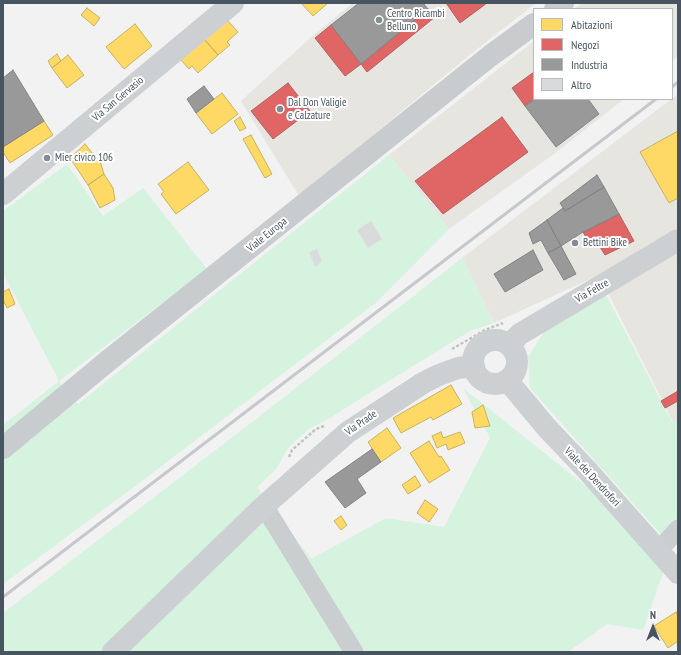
<!DOCTYPE html>
<html>
<head>
<meta charset="utf-8">
<style>
	body { margin:0 }
	#map { position:relative; width:681px; height:655px; overflow:hidden; background:#f2f2f2; font-family:"PT Sans Narrow",sans-serif }
	canvas { display:block }
	.frame { position:absolute; inset:0; border:4px solid #475560; pointer-events:none }
	.legend { position:absolute; left:533px; top:8px; width:140px; height:92px; box-sizing:border-box; background:#fff; border:1px solid #b5bbbf; margin:0; padding:5px 7px; list-style:none; font-size:12px; color:#475560 }
	.legend li { display:flex; align-items:center; gap:8px; height:20px }
	.legend b { width:20px; border:1px solid #b5bbbf }
	.north { position:absolute; left:633px; top:607px; width:40px; height:40px; -webkit-text-stroke:3px #fff; paint-order:stroke; rotate:0deg; font-size:11px; font-weight:700; line-height:16px; text-align:center; color:#475560 }
	.north::after { content:''; display:block; margin:auto; width:14px; height:18px; background:#475560; clip-path:polygon(50% 0,100% 100%,50% 72%,0 100%) }
</style>
</head>
<body>
<div id="map">
<canvas width="681" height="655"></canvas>
<div class="frame"></div>
<ul class="legend">
<li><b style="height:11px;background:#ffd966"></b>Abitazioni</li>
<li><b style="height:11px;background:#e06666"></b>Negozi</li>
<li><b style="height:11px;background:#999"></b>Industria</li>
<li><b style="height:11px;background:#d9dadc"></b>Altro</li>
</ul>
<div class="north">N</div>
</div>
<script>
const ctx = document.querySelector('canvas').getContext('2d');
ctx.lineJoin = 'round';
function paint(path, color) {
  ctx.fillStyle = color;
  ctx.fill(path, 'evenodd');
}
function shape(rows) {
  const path = new Path2D();
  for (const r of rows) {
    if (r.length === 3) {
      path.moveTo(r[0] + r[2], r[1]);
      path.arc(r[0], r[1], r[2], 0, 2 * Math.PI);
      continue;
    }
    path.moveTo(r[0], r[1]);
    for (let i = 2; i < r.length; i += 2) path.lineTo(r[i], r[i + 1]);
  }
  return path;
}
function stroke(path, color, width, dash) {
  ctx.strokeStyle = color;
  ctx.lineWidth = width;
  ctx.lineCap = dash ? 'butt' : 'round';
  ctx.setLineDash(dash || []);
  ctx.stroke(path);
}
function drawText(font, color, halo, rows, align = 'center') {
  ctx.font = font + ' "PT Sans Narrow",sans-serif';
  ctx.lineWidth = 4;
  ctx.setLineDash([]);
  ctx.textBaseline = 'middle';
  ctx.strokeStyle = halo;
  ctx.fillStyle = color;
  for (const [text, x, y, turn = 0] of rows) {
    ctx.save();
    ctx.translate(x, y);
    ctx.rotate((+turn || 0) * Math.PI / 180);
    ctx.textAlign = isNaN(turn) ? turn : align;
    if (halo) ctx.strokeText(text, 0, 0);
    ctx.fillText(text, 0, 0);
    ctx.restore();
  }
}
paint(shape([
	[353,3,536,3,477,49,299,196,241,101,310,38],
	[582,3,678,3,678,56,672,61,672,9,574,9],
	[534,41,534,99,624,99,554,154,449,229,389,155],
	[678,94,678,419,673,422,599,275,494,323,462,258]
]), '#e7e5e0');
paint(shape([
	[389,155,449,229,378,301,146,478,3,584,3,425,59,381,3,273,3,211,67,164,103,216,143,188,207,269,59,381,78,404],
	[462,258,494,323,470,331,366,395,330,418,310,428,288,448,276,469,257,487,311,559,386,518,444,527,490,438,463,388,657,543,668,559,643,630,607,624,568,652,3,652,3,613,247,426],
	[605,293,672,422,678,419,678,525,665,539,530,388,528,357,551,321]
]), '#d5f3df');
const homes = shape([
	[301,3,328,3,313,16,301,3],
	[87,8,100,18,94,26,81,15,87,8],
	[226,19,238,32,227,42,230,45,218,55,204,39,226,19],
	[135,24,152,46,124,69,106,47,135,24],
	[204,39,218,55,198,73,192,66,189,69,181,60,204,39],
	[57,54,61,61,52,68,48,61,57,54],
	[68,55,84,75,67,88,52,68,68,55],
	[222,93,238,114,212,134,196,113,222,93],
	[240,117,246,128,240,131,234,121,240,117],
	[44,121,53,135,10,163,3,152,3,147,44,121],
	[678,131,678,198,669,203,640,152,678,131],
	[251,135,272,174,265,178,243,139,251,135],
	[85,144,101,164,104,174,88,185,70,158,85,144],
	[188,162,209,190,176,214,161,194,164,192,158,184,188,162],
	[104,174,113,188,115,200,100,208,88,185,104,174],
	[9,289,15,304,7,308,3,300,3,292,9,289],
	[451,385,462,404,433,420,431,417,401,433,393,418,451,385],
	[483,405,490,426,475,428,472,412,483,405],
	[387,428,401,448,381,462,368,442,387,428],
	[441,432,443,438,460,432,465,443,448,450,446,444,437,448,432,436,441,432],
	[429,441,439,457,441,456,450,470,429,483,410,453,429,441],
	[415,476,421,486,408,494,402,485,415,476],
	[425,500,438,509,429,522,417,513,425,500],
	[341,516,347,525,341,530,334,521,341,516],
	[676,612,678,616,678,641,668,648,654,626,676,612]
]);
paint(homes, '#ffd966');
stroke(homes, '#c8b164', 1);
const shops = shape([
	[446,3,487,3,460,23,446,3],
	[428,9,435,17,367,72,361,64,428,9],
	[331,25,361,64,345,76,315,38,331,25],
	[534,72,534,99,535,99,525,106,512,88,534,72],
	[288,83,310,111,273,139,251,111,288,83],
	[502,117,528,152,443,214,415,181,502,117],
	[619,214,634,241,605,255,597,242,590,244,583,232,619,214],
	[678,391,678,401,665,408,661,401,678,391]
]);
paint(shops, '#e06666');
stroke(shops, '#b26164', 1);
const industry = shape([
	[359,3,423,3,428,9,361,64,331,25,359,3],
	[13,70,44,121,3,147,3,78,13,70],
	[204,86,214,99,196,113,187,99,204,86],
	[535,99,588,99,599,114,556,147,525,106,535,99],
	[597,175,604,187,565,211,560,203,597,175],
	[604,187,619,214,583,232,561,246,547,220,563,208,565,211,604,187],
	[547,220,561,246,548,253,541,240,533,244,529,233,547,220],
	[561,246,576,274,564,280,548,253,561,246],
	[533,250,543,270,505,292,494,274,533,250],
	[372,449,381,462,357,479,366,493,345,508,325,482,372,449]
]);
paint(industry, '#999');
stroke(industry, '#808588', 1);
const building = shape([
	[371,221,382,239,368,248,357,230,371,221],
	[317,249,322,261,315,267,309,252,317,249]
]);
paint(building, '#d9dadc');
stroke(building, '#e3e4e5', 1);
stroke(shape([
	[452,349,485,330,503,323],
	[289,457,292,450,316,429,324,426]
]), '#b9c6c2', 2.5, [3, 2]);
stroke(shape([
	[264,506,354,652],
	[659,550,678,529]
]), '#cbced1', 19);
stroke(shape([
	[3,194,233,3],
	[495,362,22],
	[509,345,520,334,678,240],
	[507,380,547,428,586,469,678,573],
	[113,652,264,506,348,432,423,383,439,375,458,368,474,366]
]), '#cdd0d3', 22);
stroke(shape([
	[555,9,563,3],
	[3,448,109,360,490,56,534,24]
]), '#c8cccf', 22);
stroke(shape([
	[672,87,678,82],
	[3,597,656,99]
]), '#c6c8cb', 3);
for (const [x, y, r, color] of [
	[379,20,4,"#838c93"],
	[280,109,4,"#838c93"],
	[47,158,4,"#838c93"],
	[575,243,4,"#838c93"]
]) {
  const dot = new Path2D();
  dot.arc(x, y, r, 0, 2 * Math.PI);
  ctx.fillStyle = color;
  ctx.fill(dot);
  stroke(dot, '#fff', 1.5);
}
drawText('11px', '#475560', '#fff', [
	["Centro Ricambi",387,14],
	["Belluno",387,27],
	["Dal Don Valigie",288,103],
	["e Calzature",288,116],
	["Mier civico 106",55,158],
	["Bettini Bike",583,243]
], 'left');
drawText('11px', '#475560', '#fff', [
	["Via San Gervasio",118,99,-40],
	["Viale Europa",267,235,-39],
	["Via Feltre",592,291,-30],
	["Via Prade",361,423,-35],
	["Viale dei Dendrofori",592,477,47]
]);
</script>
</body>
</html>
